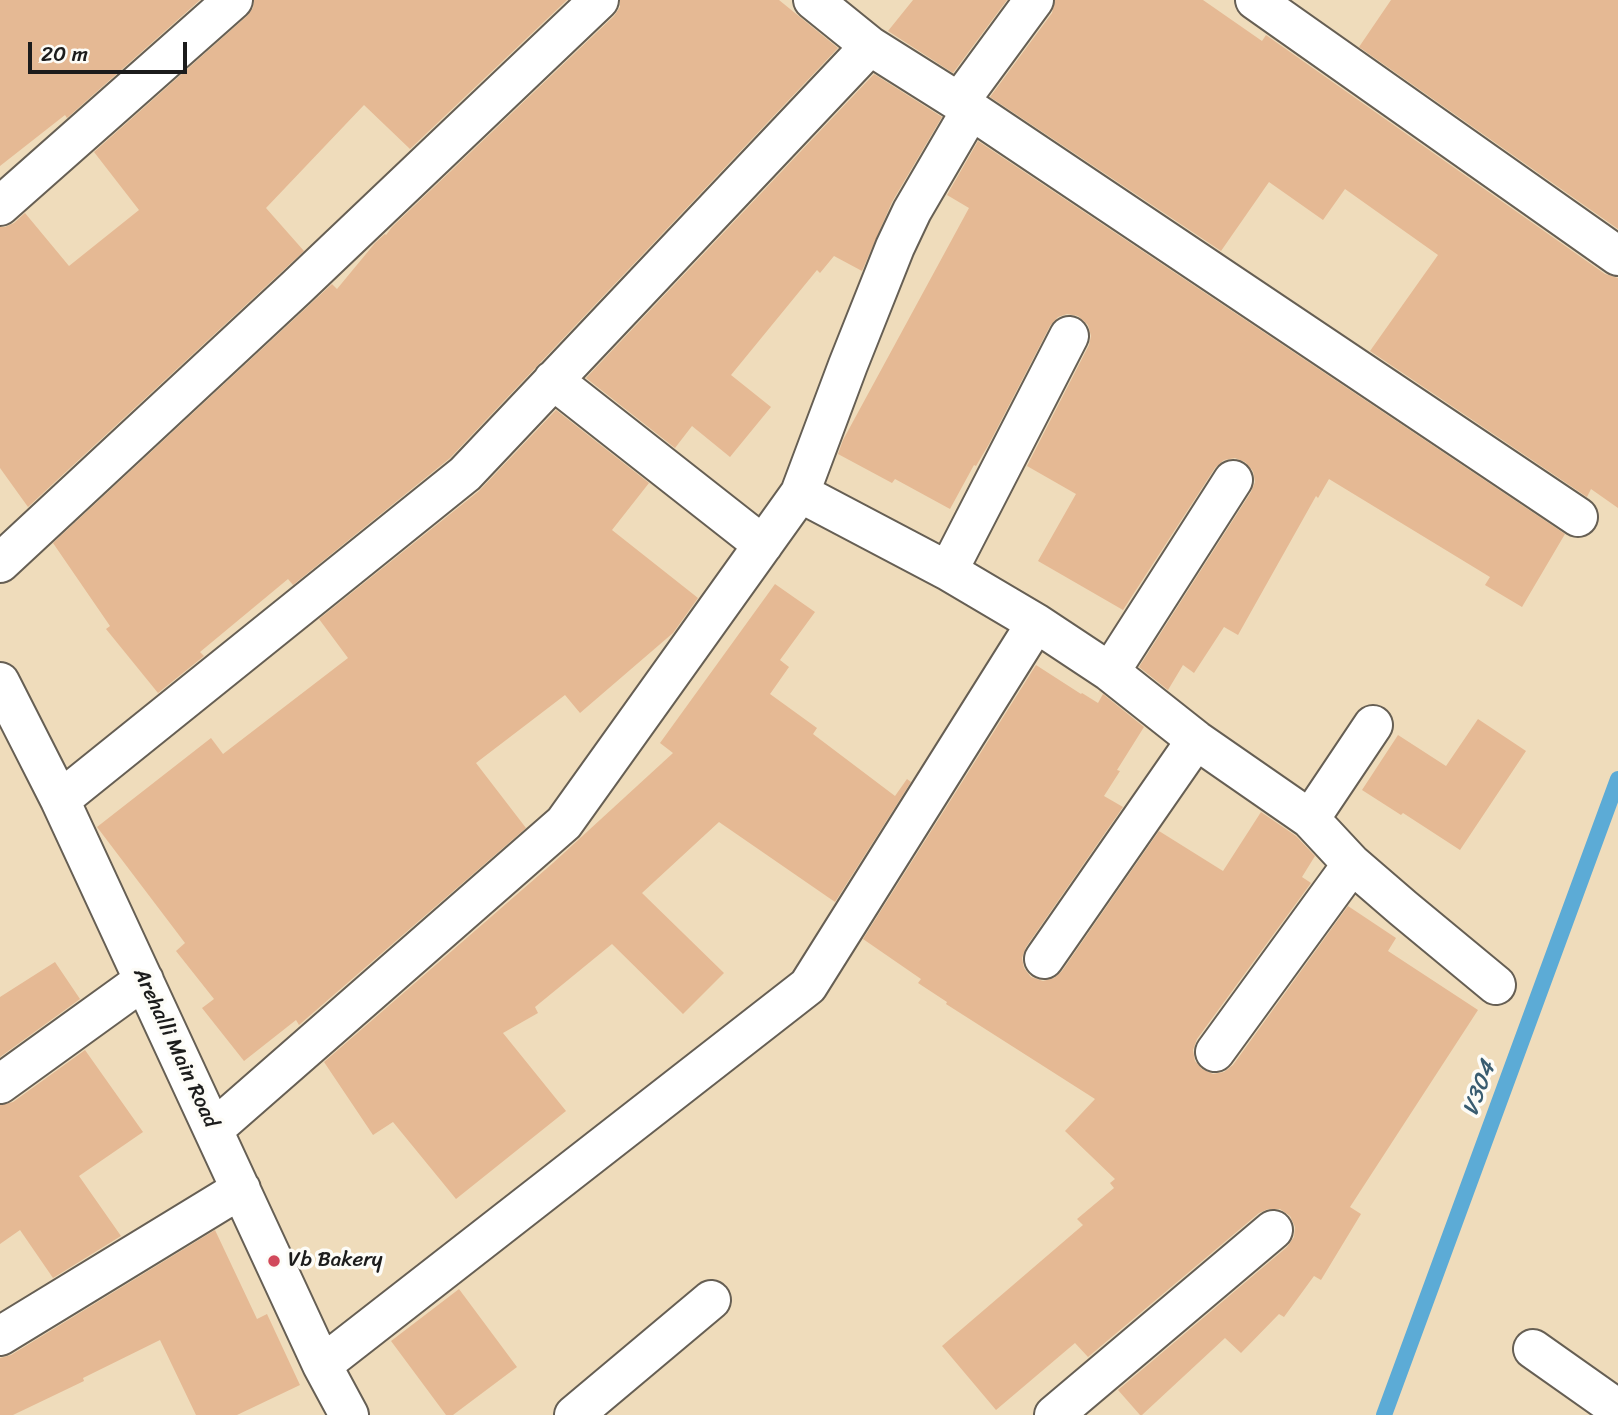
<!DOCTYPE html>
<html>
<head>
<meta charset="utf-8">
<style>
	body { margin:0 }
	#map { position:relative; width:1618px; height:1415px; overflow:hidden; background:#efdcbb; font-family:Sriracha,sans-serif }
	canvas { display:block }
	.scale { position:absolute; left:28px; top:42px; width:159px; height:32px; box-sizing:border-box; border:4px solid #1c1c1c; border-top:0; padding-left:9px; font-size:21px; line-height:24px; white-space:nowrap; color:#1c1c1c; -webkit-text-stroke:5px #fdfcf7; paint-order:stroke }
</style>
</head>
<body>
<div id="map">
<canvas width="1618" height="1415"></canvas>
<div class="scale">20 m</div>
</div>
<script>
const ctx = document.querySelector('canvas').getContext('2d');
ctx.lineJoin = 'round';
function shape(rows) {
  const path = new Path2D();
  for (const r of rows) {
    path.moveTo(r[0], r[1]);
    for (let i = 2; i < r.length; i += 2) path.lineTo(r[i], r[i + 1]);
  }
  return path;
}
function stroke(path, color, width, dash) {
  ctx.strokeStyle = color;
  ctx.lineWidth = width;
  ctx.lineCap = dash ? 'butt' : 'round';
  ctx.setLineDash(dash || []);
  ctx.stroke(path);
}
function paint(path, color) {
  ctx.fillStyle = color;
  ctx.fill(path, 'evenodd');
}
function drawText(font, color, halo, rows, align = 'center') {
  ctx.font = font + ' Sriracha,sans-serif';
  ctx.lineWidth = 7;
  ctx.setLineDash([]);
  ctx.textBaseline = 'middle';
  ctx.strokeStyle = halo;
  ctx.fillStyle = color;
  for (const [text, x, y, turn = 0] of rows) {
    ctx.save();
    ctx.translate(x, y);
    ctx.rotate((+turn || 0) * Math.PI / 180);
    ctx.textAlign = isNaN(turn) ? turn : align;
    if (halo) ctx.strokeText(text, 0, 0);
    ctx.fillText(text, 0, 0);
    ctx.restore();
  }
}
stroke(shape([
	[1384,1415,1618,779]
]), '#5cabd6', 16);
paint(shape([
	[0,0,200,0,67,118,65,115,0,166],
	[254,0,567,0,410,149,364,105,266,208,304,251,28,507,0,468,0,227,5,227,14,223,25,213,69,266,139,210,94,152,247,16,253,8],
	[620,0,779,0,838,48,450,458,293,585,288,579,200,652,204,656,158,693,106,629,110,626,53,543,332,284,337,289,375,243,385,234,386,235,392,227,614,16,620,7],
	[913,0,1007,0,953,73,888,31],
	[1055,0,1203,0,1262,41,1266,35,1605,274,1618,278,1618,508,1591,489,1587,497,1370,351,1438,255,1345,189,1323,220,1269,182,1221,251,990,97,1052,13],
	[1391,0,1618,0,1618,229,1359,47],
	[874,74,942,117,892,202,862,271,834,256,820,273,817,270,731,375,771,407,730,457,692,426,675,448,586,378],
	[978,141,1565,534,1522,607,1485,585,1490,577,1329,479,1318,498,1316,496,1238,635,1224,627,1194,673,1183,665,1168,690,1139,667,1251,492,1255,482,1253,471,1245,462,1235,458,1224,460,1215,468,1123,610,1038,561,1076,494,1027,466,1089,345,1091,336,1088,325,1078,316,1067,314,1058,317,1050,326,989,444,976,466,974,465,950,509,895,479,892,483,838,454,843,440,969,208,947,195],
	[556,410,649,483,612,530,698,598,673,633,580,713,565,695,476,763,526,828,299,1025,296,1020,244,1061,202,1008,214,999,176,951,185,943,97,827,211,738,223,754,348,658,319,619,479,491],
	[775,584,815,612,780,660,789,667,770,694,817,728,813,734,895,796,907,779,911,782,835,902,719,822,642,893,724,973,683,1014,612,944,535,1007,538,1013,503,1033,566,1111,456,1199,393,1122,373,1135,324,1062,553,863,673,753,660,743],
	[1036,665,1081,694,1082,693,1098,703,1103,694,1144,727,1117,770,1120,771,1104,796,1123,807,1026,947,1022,958,1024,968,1031,977,1043,981,1054,978,1062,971,1159,831,1223,871,1261,812,1296,836,1315,856,1302,877,1311,883,1197,1039,1193,1050,1195,1061,1202,1069,1213,1074,1224,1072,1233,1065,1348,906,1396,938,1388,951,1478,1010,1350,1207,1361,1214,1321,1280,1314,1276,1284,1317,1279,1314,1241,1353,1225,1338,1142,1415,1140,1415,1118,1390,1287,1247,1294,1237,1295,1227,1290,1216,1280,1209,1268,1209,1259,1213,1088,1357,1075,1343,996,1410,942,1346,1083,1225,1077,1219,1114,1188,1110,1183,1115,1179,1065,1131,1095,1099,946,1004,947,1002,918,983,921,979,863,939],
	[1478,719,1526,751,1460,850,1403,813,1401,815,1362,790,1398,735,1446,766],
	[55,962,80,999,0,1057,0,997],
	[85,1050,143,1132,79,1176,121,1236,53,1278,20,1230,0,1244,0,1105,13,1102],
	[215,1230,257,1319,267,1314,300,1385,237,1415,196,1415,160,1340,83,1378,84,1381,13,1415,0,1415,0,1358,11,1355],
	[459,1289,517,1367,453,1415,446,1415,391,1341]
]), '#e5b994');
const minor = shape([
	[813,0,870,46,959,102,1578,517],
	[1255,0,1618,256],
	[959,102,1034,0],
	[0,206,233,0],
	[553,380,763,545],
	[800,493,948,571,1069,336],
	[0,563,296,288,599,0],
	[948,571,1036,623,1110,672,1196,740,1310,819,1373,725],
	[1110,672,1233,480],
	[0,682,60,800,322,1365,349,1415],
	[60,800,465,474,870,46],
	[1310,819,1352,864,1403,908,1496,985],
	[1044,959,1196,740],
	[1215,1052,1352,864],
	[0,1084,144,980],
	[213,1130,564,823,800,493,848,365,895,247,912,211,971,110],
	[0,1336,241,1189],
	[1533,1349,1618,1409],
	[322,1365,808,986,1036,623],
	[574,1415,711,1300],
	[1054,1415,1273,1230]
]);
stroke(minor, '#665f54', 42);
stroke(minor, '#fff', 38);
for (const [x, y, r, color] of [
	[274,1261,7,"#d1495b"]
]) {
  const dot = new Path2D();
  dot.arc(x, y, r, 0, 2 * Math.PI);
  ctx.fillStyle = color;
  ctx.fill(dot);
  stroke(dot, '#fdfcf7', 2.5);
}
drawText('21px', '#1c1c1c', '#fdfcf7', [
	["Arehalli Main Road",175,1048,65]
]);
drawText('21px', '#1c1c1c', '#fdfcf7', [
	["Vb Bakery",288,1261]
], 'left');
drawText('italic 23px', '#395c70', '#fdfcf7', [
	["V304",1480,1089,-70]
]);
</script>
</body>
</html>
